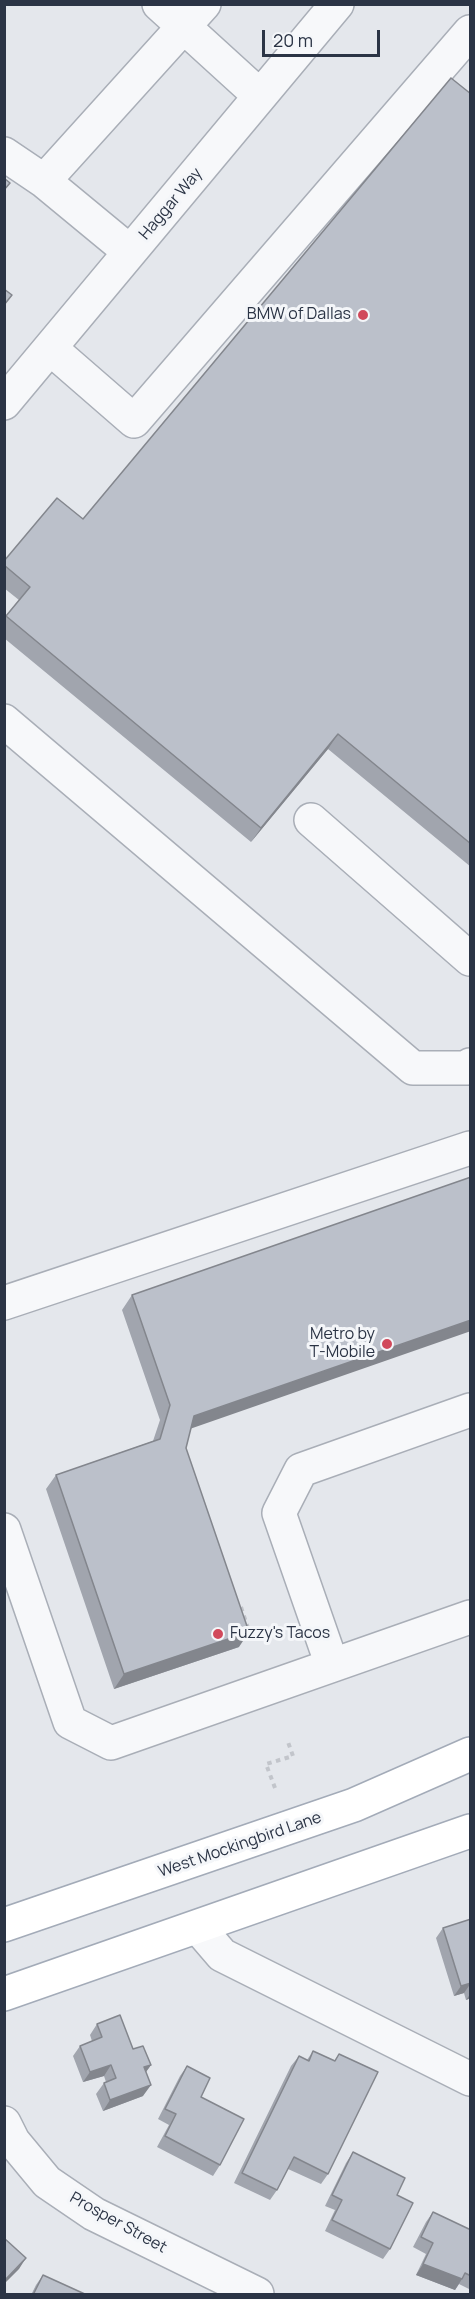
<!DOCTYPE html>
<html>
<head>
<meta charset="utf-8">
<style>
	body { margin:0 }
	#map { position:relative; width:475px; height:2299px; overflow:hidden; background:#e4e7ec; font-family:Manrope,sans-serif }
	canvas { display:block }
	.frame { position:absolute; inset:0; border:6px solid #2b3445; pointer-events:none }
	.scale { position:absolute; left:262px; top:30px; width:118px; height:27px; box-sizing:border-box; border:3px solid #2b3445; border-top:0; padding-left:8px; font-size:18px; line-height:21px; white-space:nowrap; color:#2b3445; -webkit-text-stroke:4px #f4f6f9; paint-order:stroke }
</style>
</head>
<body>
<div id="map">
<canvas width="475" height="2299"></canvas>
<div class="frame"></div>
<div class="scale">20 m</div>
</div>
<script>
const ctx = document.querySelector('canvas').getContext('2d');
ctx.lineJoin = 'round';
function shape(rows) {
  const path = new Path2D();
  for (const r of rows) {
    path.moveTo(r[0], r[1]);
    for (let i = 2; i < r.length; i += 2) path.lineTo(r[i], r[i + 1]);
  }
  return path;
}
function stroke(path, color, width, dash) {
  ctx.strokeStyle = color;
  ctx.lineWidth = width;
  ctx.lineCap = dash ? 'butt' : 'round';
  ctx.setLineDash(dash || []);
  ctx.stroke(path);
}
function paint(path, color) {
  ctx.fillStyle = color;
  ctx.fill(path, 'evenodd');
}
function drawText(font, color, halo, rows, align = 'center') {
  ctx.font = font + ' Manrope,sans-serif';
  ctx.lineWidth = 6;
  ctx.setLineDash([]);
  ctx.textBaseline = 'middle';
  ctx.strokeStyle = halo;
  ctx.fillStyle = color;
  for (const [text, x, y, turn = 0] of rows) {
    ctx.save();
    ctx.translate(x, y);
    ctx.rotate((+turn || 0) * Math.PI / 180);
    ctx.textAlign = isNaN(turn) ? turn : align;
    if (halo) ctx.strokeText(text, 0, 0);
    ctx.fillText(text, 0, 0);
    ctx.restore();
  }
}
const minor = shape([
	[159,4,260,96],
	[4,154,44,181,204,4],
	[44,181,130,252],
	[50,348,134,421,470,32],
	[4,403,337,4],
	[4,721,413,1068,468,1068,470,1065],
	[311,820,470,959],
	[4,1303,470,1148],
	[4,1530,70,1722,111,1743,470,1617],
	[332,1665,279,1513,301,1470,470,1410],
	[198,1927,222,1955,470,2079],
	[4,2123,13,2141,47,2182,94,2214,257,2294]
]);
const major = shape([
	[4,1925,354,1805,470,1754],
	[4,1994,470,1831]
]);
stroke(minor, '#a9aeb7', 36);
stroke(major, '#a3abb8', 36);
stroke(shape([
	[241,1607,252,1640],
	[275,1788,266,1764,293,1756,288,1742]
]), '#c2c5cb', 4, [4.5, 4.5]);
stroke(minor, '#f7f8fa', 33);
stroke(major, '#fff', 33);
paint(shape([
	[471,94,471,867,328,749,251,842,4,638,4,618,19,600,4,588,4,561,83,519],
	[132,1295,191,1428,186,1448,239,1647,114,1689,46,1489,56,1475,153,1441,160,1420,122,1310],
	[471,1919,471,1998,466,2000,464,1993,454,1996,436,1938,443,1928],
	[97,2024,133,2049,151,2065,146,2072,143,2096,103,2111,96,2094,104,2083,106,2082,104,2076,83,2082,73,2056,80,2046,92,2041,90,2035],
	[313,2051,334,2061,339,2054,328,2174,321,2184,288,2169,277,2190,270,2200,234,2183,291,2066,299,2056,307,2060],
	[187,2066,201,2097,220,2165,213,2176,157,2147,169,2125,158,2119,180,2076],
	[353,2152,397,2195,390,2249,383,2259,325,2231,335,2210,325,2206,346,2163],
	[433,2212,471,2230,471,2290,459,2284,455,2290,416,2275,426,2254,413,2247,426,2222],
	[43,2275,87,2295,31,2295,36,2285]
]), '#a1a5ae');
paint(shape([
	[338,734,328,749,251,842,261,828],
	[471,1320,471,1331,184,1431,194,1416],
	[249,1632,239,1647,114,1689,124,1674],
	[471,1983,464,1993,454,1996,461,1986],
	[471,1993,471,1998,466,2000],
	[111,2065,104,2076,83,2082,90,2072],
	[151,2065,143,2076,144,2067],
	[151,2085,143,2096,103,2111,110,2100],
	[26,2258,19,2269,4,2284,4,2281],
	[423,2264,462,2279,455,2290,416,2275]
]), '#83868d');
const building = shape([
	[451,78,471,94,471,844,338,734,261,828,6,616,30,587,4,565,4,561,57,498,83,519,451,78],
	[4,178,10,183,4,190,4,178],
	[4,289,12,295,4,305,4,289],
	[471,1177,471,1320,194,1416,186,1448,249,1632,124,1674,56,1475,160,1439,170,1405,132,1295,471,1177],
	[471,1919,471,1983,461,1986,443,1928,471,1919],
	[120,2015,133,2049,143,2046,151,2065,144,2067,151,2085,110,2100,104,2083,116,2078,111,2065,90,2072,80,2046,102,2037,97,2024,120,2015],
	[313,2051,335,2061,339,2054,378,2072,328,2174,294,2157,277,2190,242,2173,299,2056,309,2061,313,2051],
	[187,2066,210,2078,201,2097,244,2119,220,2165,165,2136,176,2114,165,2109,187,2066],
	[353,2152,405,2178,397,2195,413,2203,390,2249,332,2220,342,2200,332,2195,353,2152],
	[433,2212,471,2230,471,2276,465,2273,462,2279,423,2264,433,2243,421,2237,433,2212],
	[4,2238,26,2258,4,2281,4,2238],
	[43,2275,87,2295,33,2295,43,2275]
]);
paint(building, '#bbc0ca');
stroke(building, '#83868d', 1.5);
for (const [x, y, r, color] of [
	[363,315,6,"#d1495b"],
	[387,1344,6,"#d1495b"],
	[218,1634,6,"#d1495b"]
]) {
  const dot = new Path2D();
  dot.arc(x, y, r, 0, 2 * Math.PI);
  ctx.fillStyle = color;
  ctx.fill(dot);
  stroke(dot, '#f4f6f9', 2);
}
drawText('16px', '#2b3445', '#f4f6f9', [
	["Haggar Way",171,204,-50],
	["West Mockingbird Lane",240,1845,-19],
	["Prosper Street",118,2223,29]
]);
drawText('16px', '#2b3445', '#f4f6f9', [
	["BMW of Dallas",351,315],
	["Metro by",375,1335],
	["T-Mobile",375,1353],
	["Fuzzy's Tacos",230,1634,"left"]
], 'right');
</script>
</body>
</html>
